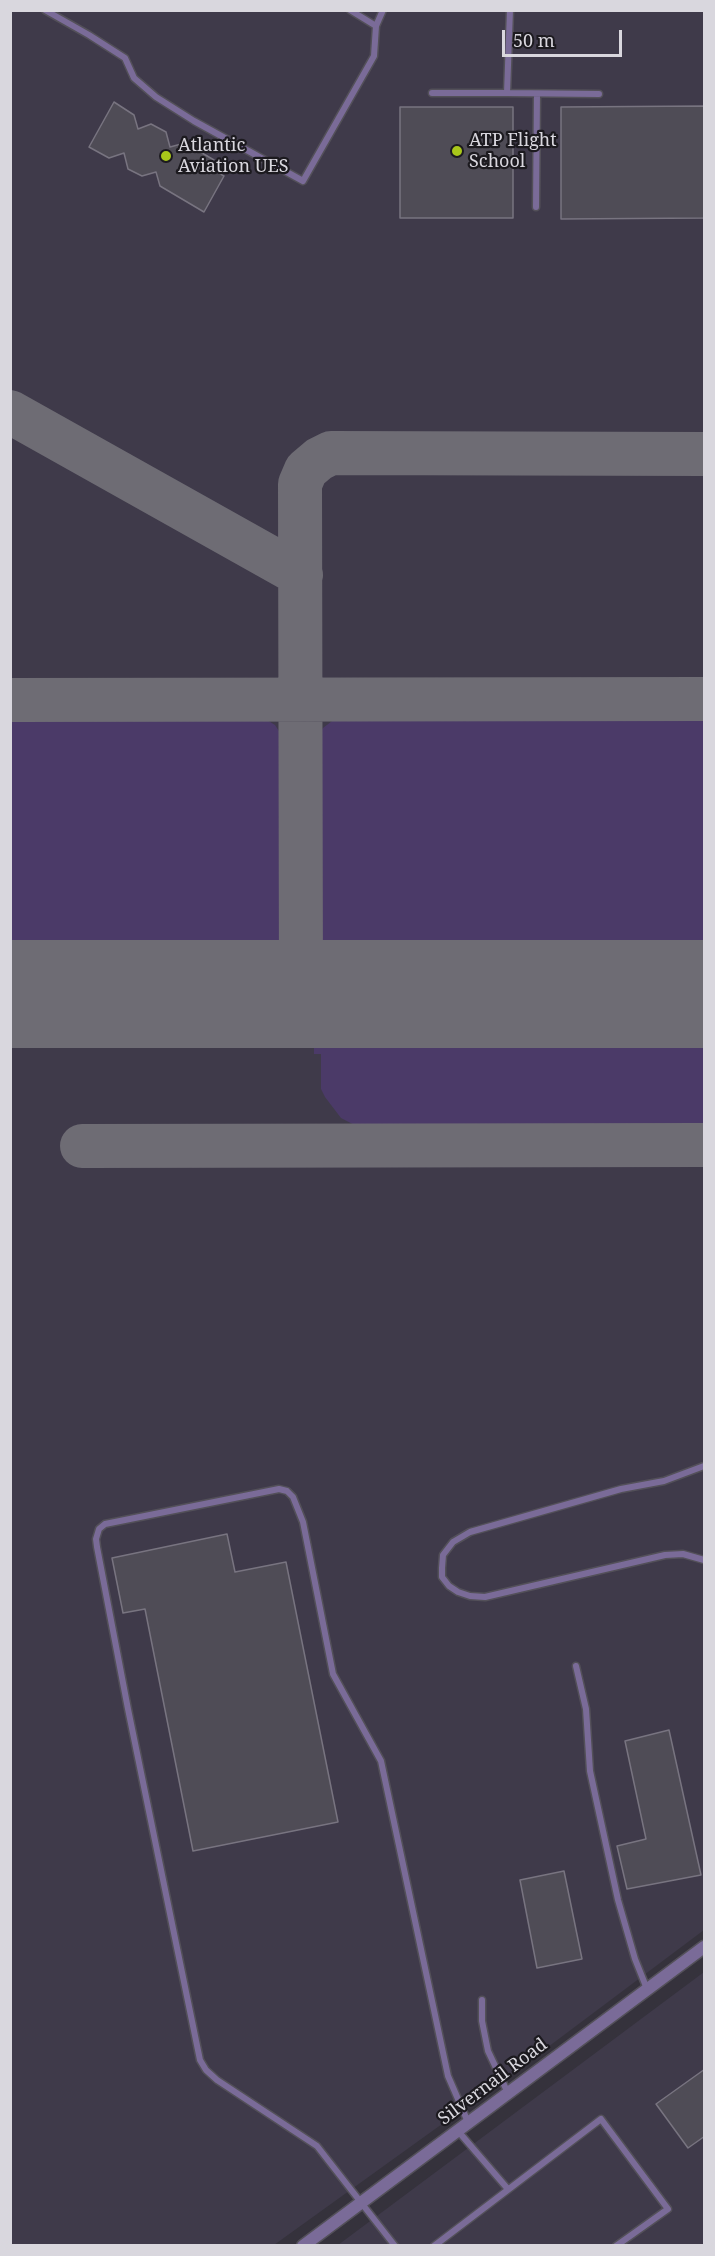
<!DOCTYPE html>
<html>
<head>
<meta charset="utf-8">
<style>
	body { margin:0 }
	#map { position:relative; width:715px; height:2256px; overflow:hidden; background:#35323c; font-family:"Noto Serif",serif }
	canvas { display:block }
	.frame { position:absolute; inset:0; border:12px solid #d9d7de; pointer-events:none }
	.scale { position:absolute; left:502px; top:30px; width:120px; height:27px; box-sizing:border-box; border:3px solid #d9d7de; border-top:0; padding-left:8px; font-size:18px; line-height:21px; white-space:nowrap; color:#d9d7de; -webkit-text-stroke:4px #1c1a1f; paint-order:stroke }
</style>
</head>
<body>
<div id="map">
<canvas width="715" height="2256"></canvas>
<div class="frame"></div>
<div class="scale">50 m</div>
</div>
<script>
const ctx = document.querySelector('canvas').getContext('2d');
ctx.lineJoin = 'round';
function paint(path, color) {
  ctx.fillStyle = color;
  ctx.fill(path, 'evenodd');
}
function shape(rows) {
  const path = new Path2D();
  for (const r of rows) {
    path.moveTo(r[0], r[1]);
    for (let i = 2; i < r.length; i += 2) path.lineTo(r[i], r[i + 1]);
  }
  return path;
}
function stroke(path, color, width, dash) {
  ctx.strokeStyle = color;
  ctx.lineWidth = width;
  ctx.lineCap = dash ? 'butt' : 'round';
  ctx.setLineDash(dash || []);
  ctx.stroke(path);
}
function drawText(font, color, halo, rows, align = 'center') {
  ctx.font = font + ' "Noto Serif",serif';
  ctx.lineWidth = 4.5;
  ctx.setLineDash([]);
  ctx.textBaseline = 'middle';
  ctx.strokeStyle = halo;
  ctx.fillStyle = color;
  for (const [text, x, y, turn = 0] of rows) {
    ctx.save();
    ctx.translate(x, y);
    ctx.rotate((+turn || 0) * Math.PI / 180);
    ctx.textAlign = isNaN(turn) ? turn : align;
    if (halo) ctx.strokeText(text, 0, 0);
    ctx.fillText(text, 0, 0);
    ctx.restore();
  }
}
paint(shape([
	[11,11,704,11,704,1930,524,2065,274,2245,11,2246],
	[704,1972,704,2245,338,2245]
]), '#3f3a4a');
paint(shape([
	[704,714,704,957,350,958,332,951,322,942,318,934,317,922,315,921,315,750,316,741,323,728,336,718,351,717,351,715],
	[11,715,247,715,267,720,275,725,284,739,284,751,286,751,285,921,284,932,275,948,267,953,252,958,11,958],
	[314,1031,704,1031,704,1130,364,1130,341,1118,325,1097,321,1089,321,1054,314,1054]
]), '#4b3a68');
stroke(shape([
	[10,412,301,575],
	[10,700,704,699],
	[301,994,300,484,306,470,319,459,331,453,704,454],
	[82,1146,704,1145]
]), '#6e6c74', 44);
stroke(shape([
	[10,994,704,994]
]), '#6e6c74', 108);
const building = shape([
	[114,102,134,115,138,129,151,124,166,132,170,147,185,143,214,160,209,167,224,176,204,212,160,186,156,172,142,176,128,169,124,153,109,158,89,147,114,102],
	[705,106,705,218,561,219,561,107,705,106],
	[400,107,513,107,513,218,400,218,400,107],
	[227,1534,235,1572,286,1562,338,1822,193,1851,145,1609,123,1613,112,1558,227,1534],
	[669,1730,701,1875,627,1889,617,1846,646,1839,625,1741,669,1730],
	[564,1871,582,1959,537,1968,520,1880,564,1871],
	[705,2069,705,2136,688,2148,656,2104,705,2069]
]);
paint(building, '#4f4c56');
stroke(building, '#787480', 1.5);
const service = shape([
	[45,10,89,35,125,58,134,78,156,97,194,121,303,181,374,56,376,26,350,10],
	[510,10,507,93,599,94],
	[376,26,383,10],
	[432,93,507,93],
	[536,207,537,94],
	[704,1466,664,1481,621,1489,470,1532,453,1542,443,1555,442,1568,442,1577,449,1586,458,1592,470,1596,485,1597,665,1555,683,1554,704,1560],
	[576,1666,586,1709,590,1771,618,1900,635,1959,647,1989],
	[482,2000,482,2021,488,2051,508,2093],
	[458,2131,507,2188],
	[395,2246,317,2146,217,2080,206,2070,200,2060,128,1709,97,1547,96,1539,99,1529,105,1524,279,1489,287,1491,293,1497,303,1522,333,1674,381,1761,448,2076,468,2122],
	[434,2246,601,2119,668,2209,616,2246]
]);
const tertiary = shape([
	[303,2246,704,1947]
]);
stroke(service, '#535059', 9);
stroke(tertiary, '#535059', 15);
stroke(service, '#7a6b98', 6);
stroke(tertiary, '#7a6b98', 12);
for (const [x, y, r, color] of [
	[457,151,6,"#a9c71a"],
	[166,156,6,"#a9c71a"]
]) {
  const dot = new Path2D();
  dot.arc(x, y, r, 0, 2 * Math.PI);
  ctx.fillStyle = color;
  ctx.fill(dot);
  stroke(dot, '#1c1a1f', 2);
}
drawText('18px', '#d9d7de', '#1c1a1f', [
	["ATP Flight",469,141],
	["School",469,162],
	["Atlantic",178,146],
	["Aviation UES",178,167]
], 'left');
drawText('18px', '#d9d7de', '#1c1a1f', [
	["Silvernail Road",493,2082,-37]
]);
</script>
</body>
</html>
